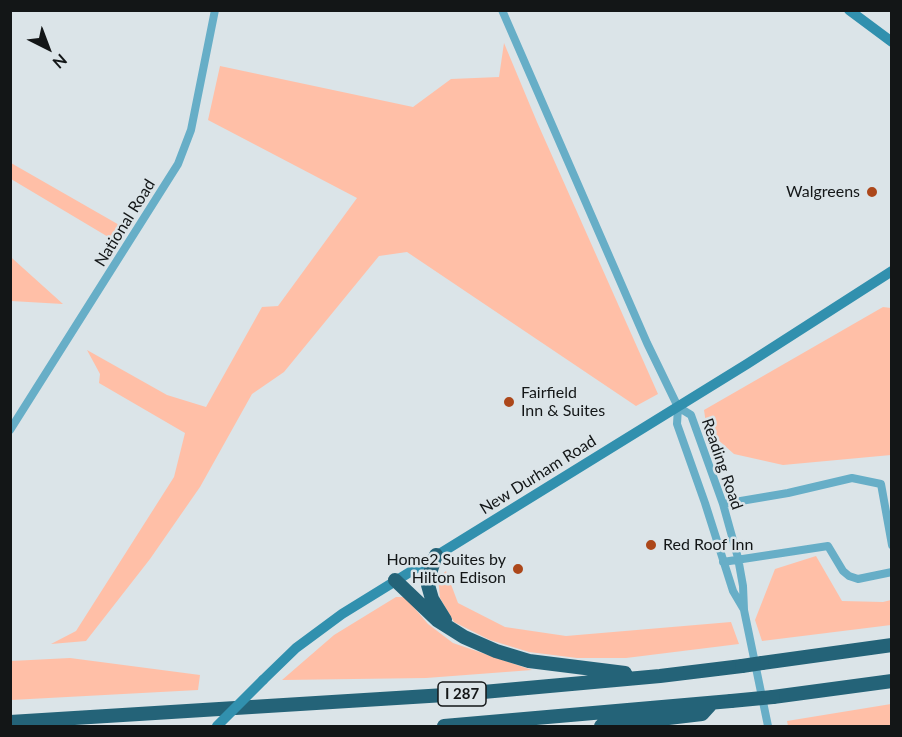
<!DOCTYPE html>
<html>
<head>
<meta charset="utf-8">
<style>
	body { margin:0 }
	#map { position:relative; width:902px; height:737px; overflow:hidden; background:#dbe4e8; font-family:Lato,sans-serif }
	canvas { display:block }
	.frame { position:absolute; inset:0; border:12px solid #131617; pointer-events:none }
	.north { position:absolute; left:18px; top:18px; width:60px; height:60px; -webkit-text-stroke:4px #dbe4e8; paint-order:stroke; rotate:138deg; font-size:16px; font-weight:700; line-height:24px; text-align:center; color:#131617 }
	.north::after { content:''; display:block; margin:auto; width:21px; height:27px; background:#131617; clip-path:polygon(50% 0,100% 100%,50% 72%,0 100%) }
</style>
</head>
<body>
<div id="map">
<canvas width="902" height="737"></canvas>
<div class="frame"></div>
<div class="north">N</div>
</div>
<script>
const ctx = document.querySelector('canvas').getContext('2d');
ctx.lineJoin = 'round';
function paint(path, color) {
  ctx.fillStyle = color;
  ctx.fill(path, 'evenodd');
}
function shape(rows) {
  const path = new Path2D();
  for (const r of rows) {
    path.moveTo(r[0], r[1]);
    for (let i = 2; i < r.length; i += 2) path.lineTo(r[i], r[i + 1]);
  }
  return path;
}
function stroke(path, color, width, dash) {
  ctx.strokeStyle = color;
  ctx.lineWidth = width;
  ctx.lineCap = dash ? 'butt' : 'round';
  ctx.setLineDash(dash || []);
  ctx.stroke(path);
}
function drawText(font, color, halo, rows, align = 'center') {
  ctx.font = font + ' Lato,sans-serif';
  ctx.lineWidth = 5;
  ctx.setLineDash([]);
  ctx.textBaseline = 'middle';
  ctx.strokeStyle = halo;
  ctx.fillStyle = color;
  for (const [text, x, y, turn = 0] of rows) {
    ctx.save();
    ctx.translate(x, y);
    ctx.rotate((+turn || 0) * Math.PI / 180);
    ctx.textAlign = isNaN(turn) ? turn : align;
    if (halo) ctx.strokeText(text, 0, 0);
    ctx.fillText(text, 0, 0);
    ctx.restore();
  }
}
paint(shape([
	[504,43,537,122,658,394,636,406,407,252,379,256,284,372,252,394,200,487,150,559,86,641,51,644,76,631,174,477,185,433,99,383,100,374,87,350,167,395,206,407,262,307,278,306,357,198,208,120,220,66,413,107,451,79,499,77],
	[11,163,128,230,129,230,115,241,11,179],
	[11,257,13,259,63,304,11,301],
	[883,307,891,308,891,455,783,465,734,454,707,430,704,410],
	[816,556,842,601,883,602,891,600,891,625,762,641,755,620,775,569],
	[446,571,458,603,505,627,566,636,731,622,739,644,626,658,577,658,529,652,490,640,454,622,440,598,438,578],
	[396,597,405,597,428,624,453,643,532,670,426,678,282,680,334,635],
	[70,658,200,675,198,690,11,700,11,661],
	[891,704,891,726,788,726,787,721]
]), '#ffbfa7');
stroke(shape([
	[502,10,647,343,678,407],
	[678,407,691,415,723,504,738,558,743,586,744,610,768,726],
	[678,407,677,424,705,503,733,591,743,608],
	[10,430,178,164,191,130,215,10],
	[723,504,788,493,852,478,881,484,892,545],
	[723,562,828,546,843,571,849,576,858,579,892,572]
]), '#67aec7', 8);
stroke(shape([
	[849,10,892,42],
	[263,680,296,648,342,614,747,364,892,271]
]), '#3190ae', 10);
stroke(shape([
	[436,555,429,576,428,585,432,599,445,620],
	[395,580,437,620,464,637,496,651,529,661,625,673],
	[762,663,892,645],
	[773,697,892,681],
	[10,722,461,694,660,676,742,666],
	[444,726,731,701],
	[601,726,702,714,712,703]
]), '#246378', 14);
stroke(shape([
	[217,726,263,680]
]), '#3190ae', 10);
stroke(shape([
	[742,666,762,663],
	[731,701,773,697]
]), '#246378', 14);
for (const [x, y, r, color] of [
	[872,192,6,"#ac471a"],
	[509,402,6,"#ac471a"],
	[651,545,6,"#ac471a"],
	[518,569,6,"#ac471a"]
]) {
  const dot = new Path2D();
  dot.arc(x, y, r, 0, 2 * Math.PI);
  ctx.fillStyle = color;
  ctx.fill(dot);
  stroke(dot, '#dbe4e8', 2);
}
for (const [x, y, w] of [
	[462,694,48]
]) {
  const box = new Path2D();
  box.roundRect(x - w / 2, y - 12, w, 24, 4.5);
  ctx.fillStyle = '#dbe4e8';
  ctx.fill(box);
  stroke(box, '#131617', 1.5);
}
drawText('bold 15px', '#131617', null, [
	["I 287",462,694]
]);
drawText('16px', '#131617', '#dbe4e8', [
	["Walgreens",860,192],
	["Fairfield",521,393,"left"],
	["Inn & Suites",521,411,"left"],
	["Red Roof Inn",663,545,"left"],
	["Home2 Suites by",506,560],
	["Hilton Edison",506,578]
], 'right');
drawText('16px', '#131617', '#dbe4e8', [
	["National Road",125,223,-58],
	["Reading Road",722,464,71],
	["New Durham Road",538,475,-32]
]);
</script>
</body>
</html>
